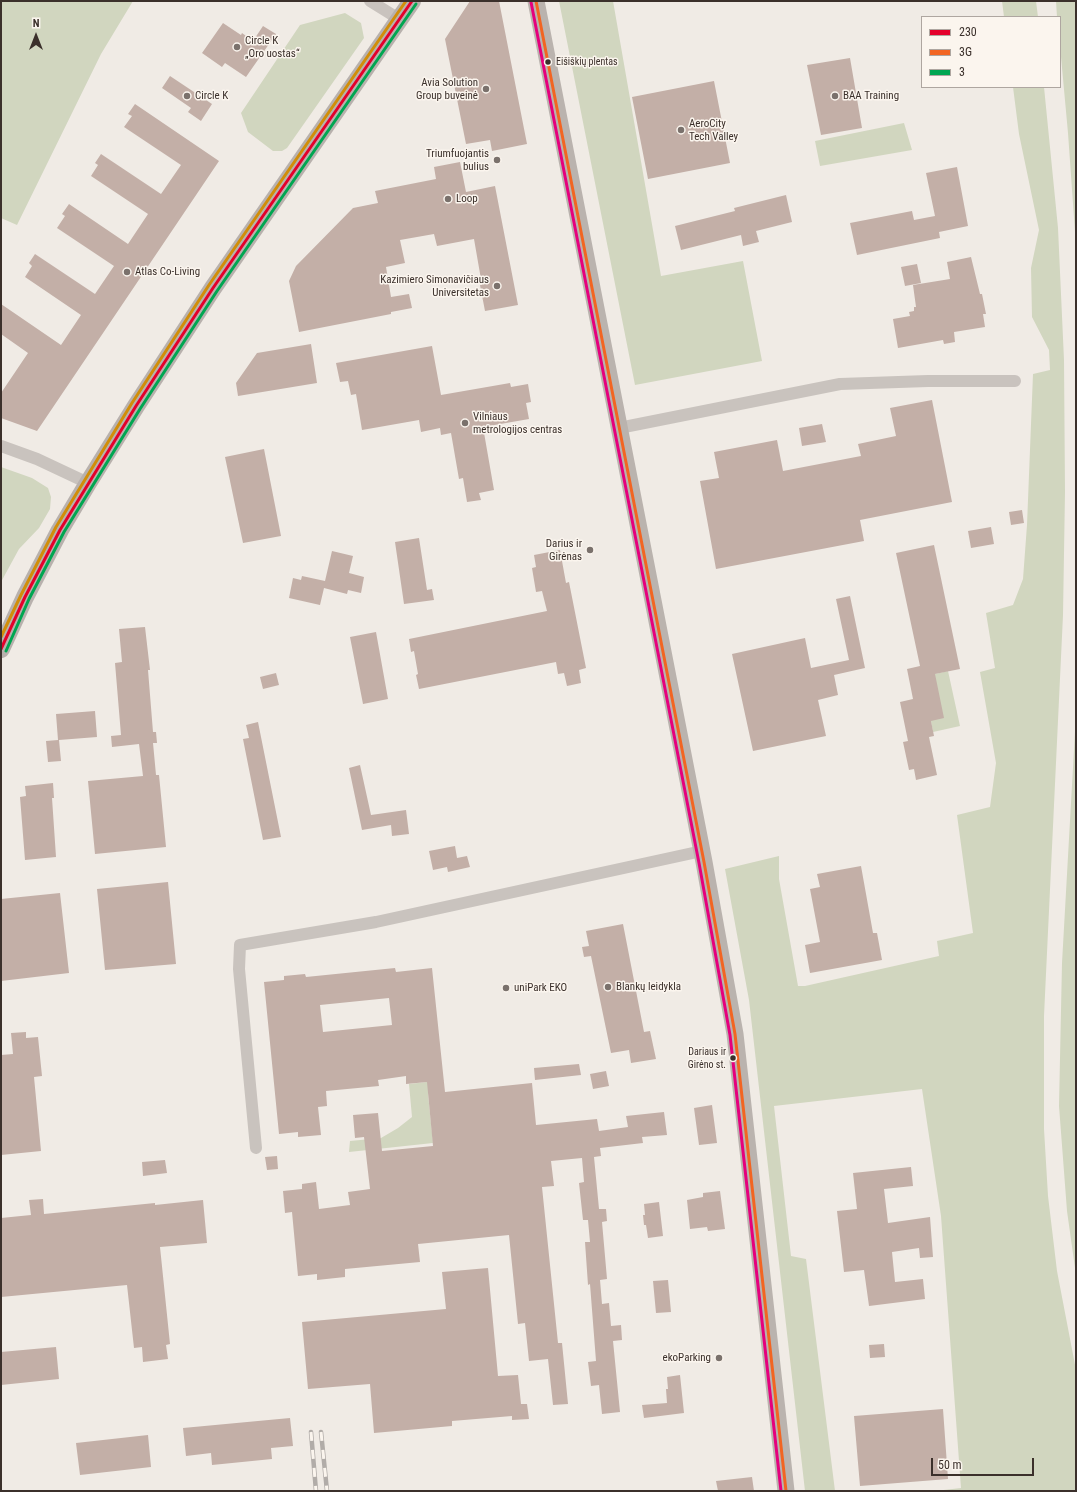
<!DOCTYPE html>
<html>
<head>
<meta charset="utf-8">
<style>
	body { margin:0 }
	#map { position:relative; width:1077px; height:1492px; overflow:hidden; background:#f0ebe5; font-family:"Roboto Condensed",sans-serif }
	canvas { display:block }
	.frame { position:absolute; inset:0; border:2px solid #3b302b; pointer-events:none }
	.legend { position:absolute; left:921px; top:16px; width:140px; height:72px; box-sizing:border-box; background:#fbf5ee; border:1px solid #aea6a0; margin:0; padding:5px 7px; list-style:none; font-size:12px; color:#3b302b }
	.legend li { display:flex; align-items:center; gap:8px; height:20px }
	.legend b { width:20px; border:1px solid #aea6a0 }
	.north { position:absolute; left:16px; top:16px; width:40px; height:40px; -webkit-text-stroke:3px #fbf5ee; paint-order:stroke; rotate:0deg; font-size:11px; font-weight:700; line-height:16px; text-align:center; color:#3b302b }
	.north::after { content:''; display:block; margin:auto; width:14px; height:18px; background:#3b302b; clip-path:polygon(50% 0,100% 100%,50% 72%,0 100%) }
	.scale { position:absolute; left:931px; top:1458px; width:103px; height:18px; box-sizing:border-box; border:2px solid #3b302b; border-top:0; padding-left:5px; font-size:12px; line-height:14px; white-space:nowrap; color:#3b302b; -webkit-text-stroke:3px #fbf5ee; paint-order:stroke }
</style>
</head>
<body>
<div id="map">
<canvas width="1077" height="1492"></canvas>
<div class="frame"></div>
<ul class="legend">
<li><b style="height:5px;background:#e4002b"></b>230</li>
<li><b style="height:5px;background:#f26522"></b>3G</li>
<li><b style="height:5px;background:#00a651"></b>3</li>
</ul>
<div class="north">N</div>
<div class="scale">50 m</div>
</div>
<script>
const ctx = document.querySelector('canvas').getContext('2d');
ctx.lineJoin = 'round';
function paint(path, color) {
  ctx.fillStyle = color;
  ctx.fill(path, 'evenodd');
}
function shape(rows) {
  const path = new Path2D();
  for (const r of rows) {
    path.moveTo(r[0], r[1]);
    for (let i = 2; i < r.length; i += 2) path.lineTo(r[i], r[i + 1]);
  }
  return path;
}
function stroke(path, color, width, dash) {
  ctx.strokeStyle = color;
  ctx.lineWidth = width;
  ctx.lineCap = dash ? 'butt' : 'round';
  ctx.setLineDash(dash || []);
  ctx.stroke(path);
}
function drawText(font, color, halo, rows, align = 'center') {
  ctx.font = font + ' "Roboto Condensed",sans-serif';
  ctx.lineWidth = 3;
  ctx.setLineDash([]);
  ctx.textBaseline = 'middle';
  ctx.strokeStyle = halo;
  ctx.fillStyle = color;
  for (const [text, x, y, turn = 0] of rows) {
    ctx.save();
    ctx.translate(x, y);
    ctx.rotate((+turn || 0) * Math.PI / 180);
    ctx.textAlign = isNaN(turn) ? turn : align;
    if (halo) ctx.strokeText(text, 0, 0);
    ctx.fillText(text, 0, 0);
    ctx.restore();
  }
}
paint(shape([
	[1,1,133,1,101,54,17,225,1,218],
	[559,1,613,1,661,276,743,261,762,361,635,385],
	[1002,1,1036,1,1038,17,1004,17],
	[1056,1,1076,1,1076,246,1068,133,1060,46,1060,17,1057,17],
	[345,13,361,23,364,38,287,148,282,151,273,151,248,132,241,113,300,25],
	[1013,87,1044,87,1058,228,1064,360,1065,492,1063,615,1044,1016,1044,1129,1048,1196,1057,1271,1076,1370,1076,1491,935,1491,961,1488,941,1216,922,1089,774,1106,791,1256,806,1259,835,1491,805,1491,749,1000,725,869,779,856,779,879,798,986,805,986,939,956,937,941,973,933,957,815,990,807,996,763,980,672,995,668,986,613,1013,605,1023,579,1027,525,1033,374,1050,370,1049,350,1032,317,1031,268,1039,230,1019,134],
	[904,123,912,150,820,166,815,141],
	[1,467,32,478,48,488,51,497,50,509,39,528,19,549,1,582],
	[948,671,960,726,933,732,931,721,935,674],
	[1076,714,1076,1275,1067,1211,1059,1106,1062,963],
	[444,1080,428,1094,433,1143,349,1152,350,1141,381,1138,398,1128,412,1117,409,1084]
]), '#d1d6bf');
paint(shape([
	[470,1,499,1,527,144,492,151,490,140,466,144,445,39],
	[223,23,241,35,242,33,253,41,263,26,276,34,246,77,225,63,222,67,202,53],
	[850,58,862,128,821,135,807,65],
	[170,76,212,104,201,121,188,112,191,108,162,88],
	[714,81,730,163,648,179,632,97],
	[135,104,219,161,37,431,1,418,1,393,28,353,1,334,1,304,61,345,81,315,25,277,32,266,29,263,35,254,95,294,114,266,57,228,65,216,62,214,69,204,128,244,148,214,91,176,98,165,95,163,101,154,161,194,181,165,124,127,132,116,128,114],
	[460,162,466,192,495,186,518,305,485,311,480,285,482,285,474,239,437,246,434,234,400,240,405,263,386,267,391,297,409,294,412,308,391,312,391,314,299,332,289,281,296,266,353,208,378,203,375,191,436,179,434,167],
	[957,167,968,226,939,232,940,238,857,255,850,223,912,211,914,220,935,216,926,173],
	[786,195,792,222,756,231,759,242,743,246,741,235,681,250,675,226,735,211,734,208],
	[971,257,980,294,982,294,986,314,983,314,985,327,954,332,955,342,944,344,943,340,898,348,893,319,910,316,909,312,914,311,914,307,916,307,913,285,950,279,947,262],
	[917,264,921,283,905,286,901,267],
	[311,344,317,383,238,396,236,383,257,353],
	[432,346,441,395,510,383,511,387,528,384,531,402,526,403,529,419,483,427,494,490,479,493,481,500,467,502,463,478,459,479,451,433,441,435,440,428,421,432,419,420,362,430,356,394,351,395,348,381,340,382,336,363],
	[932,400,952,502,860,520,864,541,716,569,700,481,719,478,714,452,777,440,783,471,861,456,858,444,896,436,890,408],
	[822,424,826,442,802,446,799,428],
	[264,449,281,536,243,543,225,457],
	[1022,510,1024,523,1011,525,1009,512],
	[991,527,994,544,971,548,968,531],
	[419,538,427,590,432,589,434,600,404,604,395,542],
	[934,545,960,669,935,674,944,718,931,721,934,736,929,737,937,775,916,780,914,769,909,770,903,742,908,741,900,702,913,699,907,669,920,666,896,553],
	[560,550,566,583,569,582,586,668,579,670,581,683,567,686,564,673,558,674,556,662,419,689,416,675,418,674,414,651,411,652,409,639,547,611,542,591,536,592,532,568,536,567,534,555],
	[332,551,353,556,349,573,364,577,361,593,348,590,347,594,324,588,320,605,289,598,293,578,301,580,302,576,325,581],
	[850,596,865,668,834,675,838,695,818,700,826,736,753,751,732,654,805,638,811,668,849,660,836,599],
	[145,627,150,670,148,670,153,732,156,732,157,743,153,743,156,775,159,775,166,847,95,854,88,781,143,776,139,744,112,747,111,736,121,735,115,663,122,662,119,629],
	[376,632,388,699,363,704,350,637],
	[276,673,279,685,263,689,260,677],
	[95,711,97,737,59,740,61,761,48,762,46,741,58,740,56,714],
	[258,722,281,837,263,840,243,739,249,738,246,725],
	[360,765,371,815,406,810,409,834,392,836,391,825,362,830,349,768],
	[53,783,54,798,52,798,56,857,25,860,20,797,26,796,25,786],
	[455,846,457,858,467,856,470,867,448,872,447,867,433,870,429,851],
	[861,866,873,933,877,933,882,960,810,973,805,945,820,942,810,889,820,887,817,874],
	[168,882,176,964,105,970,97,889],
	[60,893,69,973,1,981,1,899],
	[623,924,644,1032,650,1031,656,1059,631,1063,629,1050,611,1053,591,956,584,957,582,947,589,946,586,931],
	[395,968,396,972,432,968,445,1092,532,1083,536,1125,597,1119,599,1131,628,1127,626,1116,664,1112,667,1135,642,1137,643,1143,600,1148,601,1156,594,1157,599,1209,606,1209,607,1221,602,1222,607,1279,600,1280,602,1304,609,1303,611,1326,621,1325,622,1340,613,1341,620,1412,602,1414,599,1385,591,1386,588,1362,596,1361,590,1284,588,1285,585,1242,590,1242,588,1220,583,1220,579,1183,584,1182,582,1158,551,1161,554,1186,542,1187,558,1343,562,1343,568,1404,553,1405,548,1359,529,1361,525,1323,518,1324,509,1235,418,1244,420,1262,345,1269,345,1277,317,1280,317,1274,298,1276,292,1212,285,1213,283,1191,302,1189,302,1184,316,1182,319,1209,350,1205,348,1192,370,1189,364,1137,355,1138,353,1115,378,1113,382,1151,433,1146,427,1082,406,1084,406,1076,378,1080,379,1086,326,1091,327,1106,318,1107,321,1135,298,1137,298,1132,279,1134,264,982,284,980,284,976,305,974,306,977],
	[389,998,392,1025,323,1032,320,1005],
	[26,1032,26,1038,38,1037,42,1076,34,1077,41,1151,1,1155,1,1055,13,1054,11,1033],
	[579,1064,581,1075,535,1080,534,1068],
	[606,1071,609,1086,593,1089,590,1074],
	[712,1105,717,1143,699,1145,694,1108],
	[277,1156,278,1169,267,1170,265,1157],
	[165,1160,167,1173,143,1176,142,1162],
	[911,1167,913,1186,884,1189,888,1223,930,1217,933,1257,920,1258,919,1248,892,1252,895,1282,923,1279,925,1299,869,1306,864,1270,844,1272,837,1211,857,1209,853,1173],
	[720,1191,725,1229,708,1231,707,1227,690,1229,687,1200,703,1197,703,1193],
	[43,1199,44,1214,155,1203,155,1205,203,1200,207,1243,160,1247,170,1344,166,1345,168,1359,143,1362,142,1347,134,1348,127,1285,1,1297,1,1218,31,1215,29,1200],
	[659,1202,663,1236,648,1238,646,1225,644,1225,643,1215,645,1215,644,1204],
	[488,1268,498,1376,518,1375,521,1404,527,1404,529,1419,512,1420,512,1416,452,1421,452,1426,374,1433,370,1384,308,1389,302,1322,446,1309,442,1272],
	[668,1280,671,1312,656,1313,653,1281],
	[884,1344,885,1357,870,1358,869,1345],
	[56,1347,59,1379,1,1385,1,1352],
	[680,1375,684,1413,644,1418,642,1405,667,1403,666,1389,668,1389,667,1377],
	[943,1409,948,1479,860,1486,854,1416],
	[290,1418,293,1446,271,1448,272,1459,212,1465,211,1453,186,1456,183,1428],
	[148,1435,151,1467,80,1475,76,1443],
	[752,1477,754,1491,718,1491,716,1481]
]), '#c3afa7');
stroke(shape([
	[370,1,399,19],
	[619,428,840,384,928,381,1015,381],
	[1,446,37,459,88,483],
	[256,1148,239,969,240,945,376,922,702,851]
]), '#c9c3be', 12);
stroke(shape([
	[536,1,704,862,735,1034,786,1491]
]), '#bab3ae', 17);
stroke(shape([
	[1,649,25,597,60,530,88,483,136,406,213,288,412,1]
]), '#b8b1ad', 18);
const rail = shape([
	[311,1432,316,1491],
	[321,1432,327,1491]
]);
stroke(rail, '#b1aca8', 4.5);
stroke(rail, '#fbf5ee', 3, [9]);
stroke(shape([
	[1,649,25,597,60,530,136,406,213,288,412,1]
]), '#e4002b', 3);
stroke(shape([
	[536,1,704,862,735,1034,786,1491]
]), '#f26522', 3);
stroke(shape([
	[6,651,29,599,64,532,140,409,217,291,416,4]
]), '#00a651', 3);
stroke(shape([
	[1,637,21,595,56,527,132,403,209,285,406,1]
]), '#d18e09', 3);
stroke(shape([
	[531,2,699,863,730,1035,781,1491]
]), '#e5007d', 3);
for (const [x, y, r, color] of [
	[237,47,4,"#7a716c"],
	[548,62,3.5,"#3b302b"],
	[486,89,4,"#7a716c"],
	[187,96,4,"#7a716c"],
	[835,96,4,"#7a716c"],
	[681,130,4,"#7a716c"],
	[497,160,4,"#7a716c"],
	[448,199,4,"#7a716c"],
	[127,272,4,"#7a716c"],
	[497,286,4,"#7a716c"],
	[465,423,4,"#7a716c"],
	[590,550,4,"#7a716c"],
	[608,987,4,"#7a716c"],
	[506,988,4,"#7a716c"],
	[733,1058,3.5,"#3b302b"],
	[719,1358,4,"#7a716c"]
]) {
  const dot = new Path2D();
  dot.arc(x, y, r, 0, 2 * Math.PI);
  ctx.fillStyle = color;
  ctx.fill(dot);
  stroke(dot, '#fbf5ee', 1.5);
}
drawText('10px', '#3b302b', '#fbf5ee', [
	["Eišiškių plentas",556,62],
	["Dariaus ir",726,1052,"right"],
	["Girėno st.",726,1065,"right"]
], 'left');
drawText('11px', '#3b302b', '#fbf5ee', [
	["Circle K",245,41],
	["„Oro uostas“",245,54],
	["Avia Solution",478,83,"right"],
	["Group buveinė",478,96,"right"],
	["Circle K",195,96],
	["BAA Training",843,96],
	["AeroCity",689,124],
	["Tech Valley",689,137],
	["Triumfuojantis",489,154,"right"],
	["bulius",489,167,"right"],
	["Loop",456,199],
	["Atlas Co-Living",135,272],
	["Kazimiero Simonavičiaus",489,280,"right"],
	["Universitetas",489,293,"right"],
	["Vilniaus",473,417],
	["metrologijos centras",473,430],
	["Darius ir",582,544,"right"],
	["Girėnas",582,557,"right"],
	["Blankų leidykla",616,987],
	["uniPark EKO",514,988],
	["ekoParking",711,1358,"right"]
], 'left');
</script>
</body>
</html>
